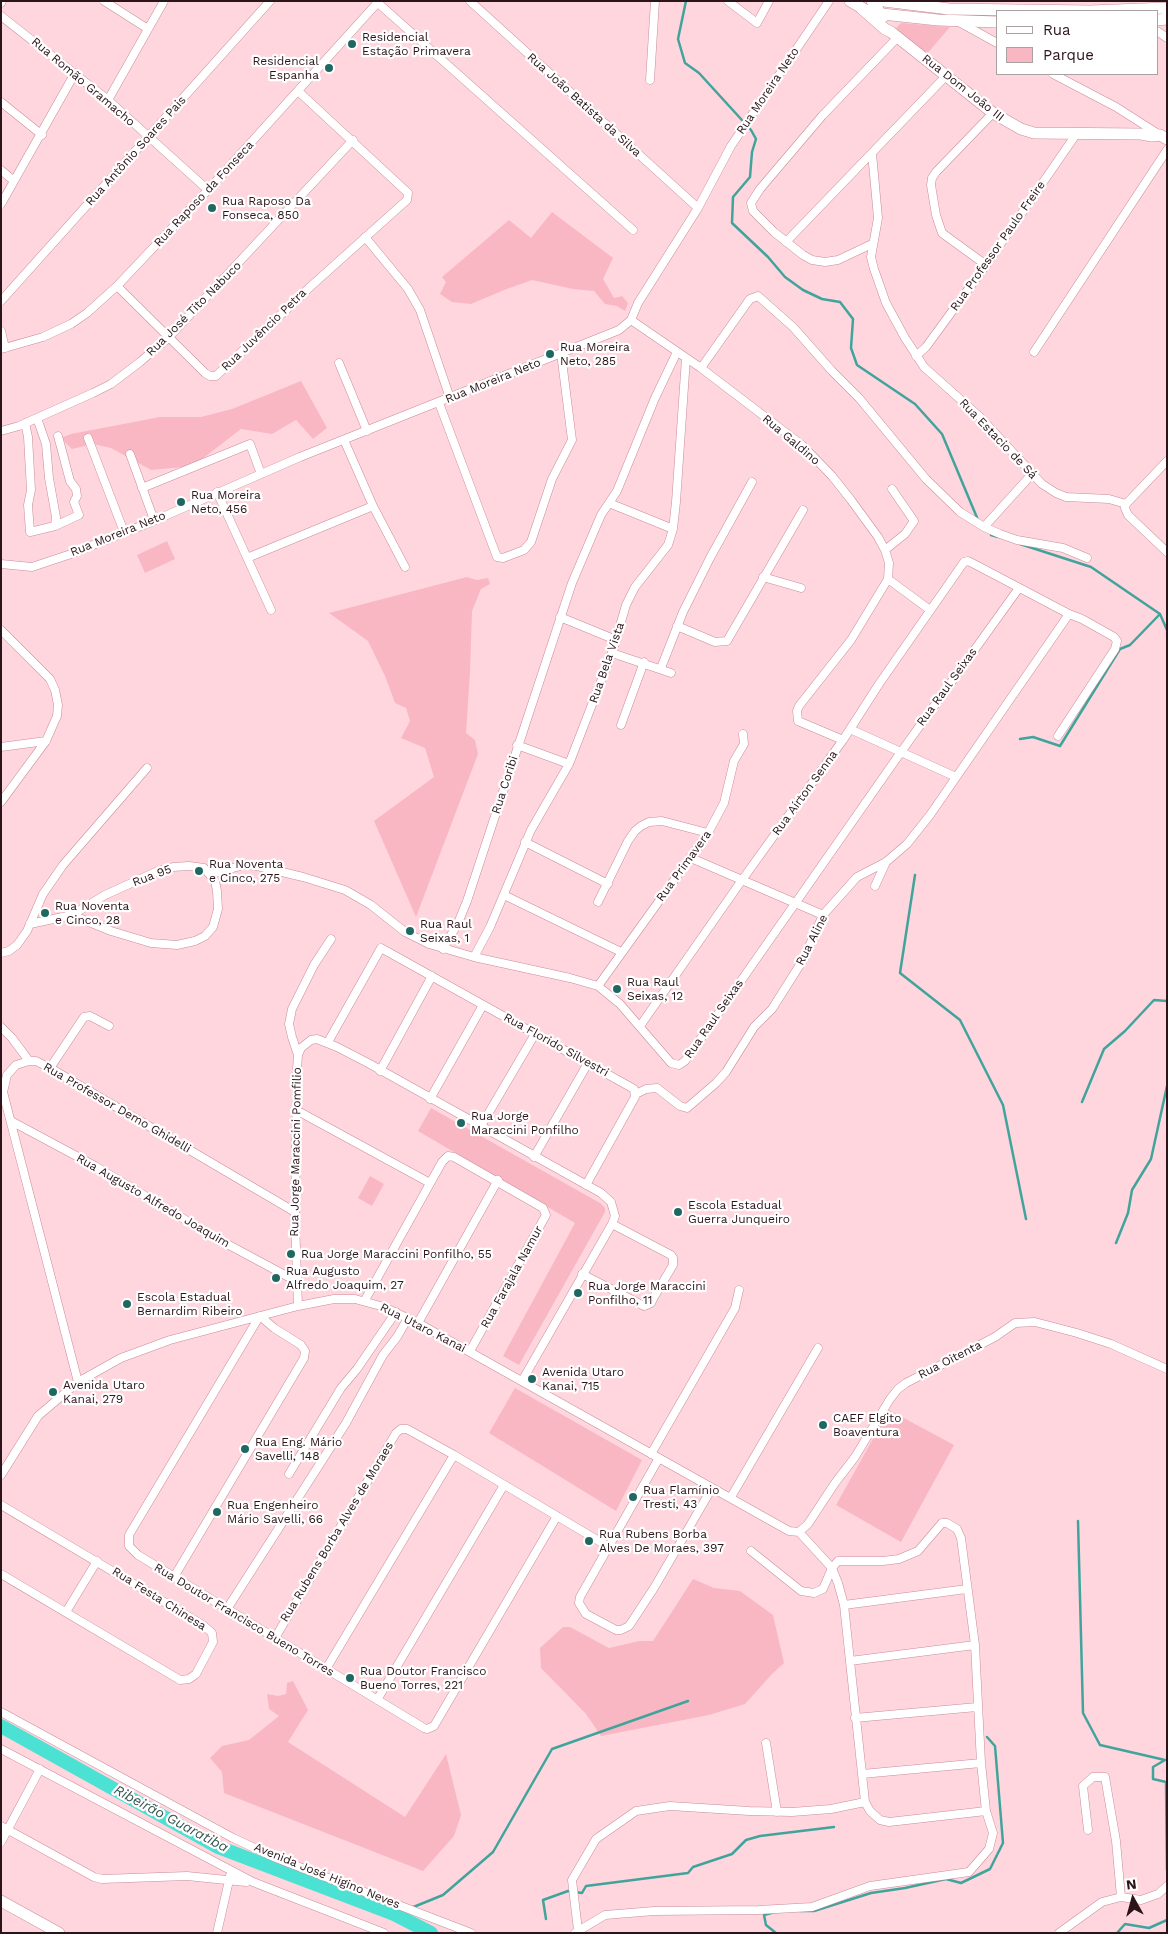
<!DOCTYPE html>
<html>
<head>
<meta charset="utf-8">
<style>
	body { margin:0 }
	#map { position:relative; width:1168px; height:1934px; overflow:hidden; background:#ffd6de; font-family:"Work Sans",sans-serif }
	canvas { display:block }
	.frame { position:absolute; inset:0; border:2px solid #2b141a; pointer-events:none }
	.legend { position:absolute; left:996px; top:10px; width:162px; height:65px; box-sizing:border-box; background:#fff; border:1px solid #aaa1a3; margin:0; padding:6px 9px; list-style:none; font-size:15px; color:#2b141a }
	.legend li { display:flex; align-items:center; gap:10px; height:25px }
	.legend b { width:25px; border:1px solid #aaa1a3 }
	.north { position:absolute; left:1108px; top:1874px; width:50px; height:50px; -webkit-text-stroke:4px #fff; paint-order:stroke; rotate:353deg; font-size:14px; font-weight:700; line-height:20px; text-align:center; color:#2b141a }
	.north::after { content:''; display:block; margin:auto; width:18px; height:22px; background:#2b141a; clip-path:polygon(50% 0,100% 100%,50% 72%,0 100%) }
</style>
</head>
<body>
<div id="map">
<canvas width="1168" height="1934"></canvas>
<div class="frame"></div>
<ul class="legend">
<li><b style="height:6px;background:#fff"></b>Rua</li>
<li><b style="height:14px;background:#f9b7c4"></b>Parque</li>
</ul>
<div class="north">N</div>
</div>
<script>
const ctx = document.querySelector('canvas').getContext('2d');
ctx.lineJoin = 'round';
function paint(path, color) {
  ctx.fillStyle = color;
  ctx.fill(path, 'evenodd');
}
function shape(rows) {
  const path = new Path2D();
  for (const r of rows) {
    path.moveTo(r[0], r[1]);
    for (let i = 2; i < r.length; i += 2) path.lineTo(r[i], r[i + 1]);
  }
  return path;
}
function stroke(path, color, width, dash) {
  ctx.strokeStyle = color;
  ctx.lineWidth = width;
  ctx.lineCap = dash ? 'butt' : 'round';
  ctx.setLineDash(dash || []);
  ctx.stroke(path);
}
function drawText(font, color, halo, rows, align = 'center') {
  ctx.font = font + ' "Work Sans",sans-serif';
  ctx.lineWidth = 4.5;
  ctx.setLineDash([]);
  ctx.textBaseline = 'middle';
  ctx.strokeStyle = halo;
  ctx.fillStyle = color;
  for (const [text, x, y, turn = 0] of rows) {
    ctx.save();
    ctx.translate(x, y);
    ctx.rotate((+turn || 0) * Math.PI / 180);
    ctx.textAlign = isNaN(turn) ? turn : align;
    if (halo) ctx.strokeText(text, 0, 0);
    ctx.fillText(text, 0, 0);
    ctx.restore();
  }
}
paint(shape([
	[901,23,950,27,926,55,895,31,897,27],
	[552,212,613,258,603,279,614,298,622,296,628,303,625,311,617,306,605,304,594,291,573,289,532,280,504,290,471,304,452,302,440,294,446,282,442,277,509,220,531,238],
	[301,381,327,428,313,439,296,420,272,434,241,429,193,466,151,470,111,448,93,444,72,449,61,438,71,434,160,417,201,417,232,409],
	[167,541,175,559,145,573,137,555],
	[467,577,477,580,488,578,490,584,481,589,472,611,470,672,466,733,475,740,478,754,416,917,374,821,434,777,425,748,401,738,410,721,406,708,395,703,385,676,368,641,329,613],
	[431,1108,600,1203,605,1208,605,1212,519,1365,503,1356,575,1223,418,1131],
	[370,1176,384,1184,372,1206,358,1198],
	[515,1388,642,1460,616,1511,489,1433],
	[889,1410,954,1445,901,1542,836,1505],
	[693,1579,714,1588,740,1591,773,1615,784,1663,772,1674,745,1704,709,1715,601,1736,586,1714,541,1668,540,1648,563,1627,570,1627,609,1648,639,1641,653,1641],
	[293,1681,308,1710,288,1742,405,1817,446,1754,461,1815,454,1836,423,1871,224,1793,222,1772,210,1758,222,1746,249,1740,279,1716,269,1709,267,1694,278,1696,286,1694,287,1683]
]), '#f9b7c4');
stroke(shape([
	[686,1,678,39,685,63,699,73,751,130,756,139,752,152,750,177,733,197,732,223,768,257,785,277,803,290,822,299,840,302,853,319,851,348,857,365,915,404,942,434,978,520],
	[991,535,998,537],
	[1020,544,1091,567,1160,614,1167,630],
	[1020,739,1033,737,1060,746,1120,649,1130,645,1160,614],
	[915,875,900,973,960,1020,1003,1105,1026,1219],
	[1082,1102,1104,1049,1125,1031,1154,1000,1167,1001],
	[1116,1243,1128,1213,1132,1190,1151,1159,1167,1086],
	[1078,1521,1083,1713,1100,1745,1165,1760,1153,1767,1153,1779,1166,1782,1167,1870],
	[411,1908,443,1895,493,1852,552,1749,688,1701],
	[800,1911,814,1911,871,1893,905,1888,946,1879,961,1883,990,1869,1003,1843,995,1746,987,1737],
	[775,1912,764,1915,766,1925,776,1933],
	[394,1914,406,1910],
	[546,1919,543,1900,568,1891,582,1893,586,1886,688,1873,693,1867,732,1854,746,1840,760,1836,834,1827],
	[1117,1933,1125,1924,1149,1928,1167,1920]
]), '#41a49c', 2.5);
stroke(shape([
	[1,1726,218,1847,394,1914,431,1933]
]), '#4be2d3', 14);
const street = shape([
	[104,1,148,29],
	[470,1,698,208],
	[728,1,757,23,769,1],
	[1,3,2,1],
	[378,3,633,230],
	[1,16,108,100,208,190],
	[959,22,997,43],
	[1157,31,1167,38],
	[1053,74,1116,107,1160,135],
	[650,80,655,1],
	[108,100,164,1],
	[1,102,42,135],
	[872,153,878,218,871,257,874,269,886,303,905,338,924,367,980,417,1042,484,1056,493,1066,497,1109,499,1126,504],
	[1,170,14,181],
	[1,204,75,73],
	[365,237,408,289,420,310,450,398],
	[786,242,946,76],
	[872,244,838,260,825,262,812,260,803,255,774,232,753,211,751,203,760,189,822,116,897,38],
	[986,265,942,233,936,215,931,185,932,178,936,172,993,113],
	[117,286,205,373,210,376,216,376,310,287,407,200,408,193,298,91],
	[1,301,270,1],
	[631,320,701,368,802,445,832,476,851,500,878,537,885,550,889,563,888,579,851,640,799,706,797,711,798,721,843,740],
	[1,331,5,348],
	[1,349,43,337,71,324,87,313,117,286,208,190,379,1],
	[1034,352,1167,150],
	[916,356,926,347,986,265,1077,133],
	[339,363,367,431],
	[701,368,747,303,750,299,758,296,793,327,832,371,859,398,926,479,960,512,984,527,1000,534,1017,540,1063,548,1087,558],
	[439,403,497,557,503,558,524,550,531,542,552,479,572,440,561,353],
	[37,418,46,444,49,478,56,517,55,526],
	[25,423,28,437,31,490,28,505,30,532,55,526,79,515,74,502,77,496,76,489,70,481,58,436],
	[1,431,19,426,93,393,111,384,140,362,169,337,353,140],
	[88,438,124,532],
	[344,440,373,506,405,567],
	[130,454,154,520],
	[142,488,250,444,261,474],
	[217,492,271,610],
	[609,503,673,529],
	[1126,504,1125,508,1128,515,1167,552],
	[1126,504,1167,461],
	[984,527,1032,474],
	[885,550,905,534,914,521,892,489],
	[247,558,373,506],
	[1,564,32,567,68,555,151,522,300,457,619,330,631,320,638,303,698,208,731,146,829,1],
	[763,577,801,588],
	[888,579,930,610],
	[560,617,616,640],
	[677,626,715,642,727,641,803,510],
	[1,630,50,679,55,690,58,705,57,716,46,741,1,802],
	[612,653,671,673],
	[661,668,683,612,710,558,752,482],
	[621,725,644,662],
	[850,729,956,777],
	[517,745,569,764],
	[1,747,46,741],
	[525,842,608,884],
	[691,858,823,915],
	[211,874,244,865,257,866,303,877,345,890,371,905,405,932,429,944,474,957,570,978,598,986,620,1004,671,1063,679,1065,685,1061,901,752,1019,588],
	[875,886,886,862],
	[504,895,621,952],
	[598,902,628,841,635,831,641,826,649,822,662,821,708,833],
	[30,924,72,915,105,895,158,871,173,867,189,866,204,868,215,881,217,891,218,909,213,927,205,936,195,941,177,945,151,943,111,931,72,915],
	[443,949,458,923,467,901,572,583,601,515,617,491,655,398,677,352],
	[1,953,9,951,17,945,27,931,43,894,63,865,147,768],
	[474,957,490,927,531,830,569,764,612,653,626,605,635,587,668,545,673,529,676,502,686,358],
	[598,986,708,833,724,803,734,761,744,744,743,734],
	[640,1026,742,880,843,740,879,684,964,562,968,561,976,565,1069,614,1082,619,1114,637,1117,641,1115,649,1058,736],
	[1,1027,12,1038,29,1061],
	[328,1042,381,948,634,1089,635,1097,586,1185],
	[298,1055,292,1037,289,1024,292,1009,314,965,331,939],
	[50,1068,84,1017,90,1016,109,1026],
	[380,1071,432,976],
	[636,1094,646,1089,657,1088,680,1106,687,1108,716,1083,726,1072,754,1027,772,1009,803,960,823,915,857,877,886,862,907,844,930,815,1069,614],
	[430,1099,483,1005],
	[296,1110,430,1183],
	[11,1121,95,1166,214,1237,296,1281],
	[481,1126,535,1034],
	[534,1157,588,1063],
	[582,1274,644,1306,651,1303,654,1297,673,1265,673,1258,671,1255,612,1224],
	[365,1300,442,1162,448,1156,454,1157,543,1208,546,1215,470,1351],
	[298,1306,295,1221,297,1069,298,1055,301,1048,311,1040,317,1039,337,1047,368,1063,601,1193,611,1202,615,1216,612,1224,522,1381],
	[259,1317,129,1535,129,1546,138,1555,424,1728,427,1729,434,1726,557,1516],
	[418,1323,498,1180],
	[78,1382,3,1092,7,1075,16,1065,29,1061,36,1061,50,1068,295,1212],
	[651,1454,735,1308,739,1290],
	[659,1458,580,1597,579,1603,586,1614,616,1630,621,1630,629,1626,654,1588,712,1488],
	[289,1474,341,1388,357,1369,396,1312],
	[1,1475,38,1416,78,1382,121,1358,170,1340,298,1306,334,1299,355,1299,384,1307,418,1323,789,1531,799,1532],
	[731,1497,818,1348],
	[1,1505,203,1625,212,1633,213,1642,196,1674,189,1679,180,1680,1,1574],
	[799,1532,808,1524,835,1483,855,1457,890,1399,898,1389,906,1383,995,1337,1015,1323,1035,1322,1077,1333,1111,1344,1167,1369],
	[799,1532,832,1568,838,1583,844,1605,865,1802,870,1811,880,1820,889,1822,986,1811],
	[174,1577,304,1358,305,1351,301,1345,274,1328,260,1316],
	[844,1605,967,1589],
	[227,1609,346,1423,383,1355,397,1337,408,1318],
	[66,1612,97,1561],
	[275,1638,396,1433,401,1429,407,1429,454,1455,609,1547],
	[850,1661,975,1645],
	[326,1669,454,1455],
	[377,1700,504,1485],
	[1,1712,233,1838,276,1858,471,1933],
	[855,1718,977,1707],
	[766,1743,777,1812],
	[1,1749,253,1882,384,1933],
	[862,1774,981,1763],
	[1,1826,94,1877,102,1879,187,1876,246,1882],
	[1088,1830,1083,1786,1093,1777,1105,1777,1116,1841,1121,1897,1141,1900,1158,1894,1167,1886],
	[1,1842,40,1769],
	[578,1930,572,1880,596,1839,636,1811,670,1806,749,1811,792,1812,831,1809,865,1802],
	[217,1933,230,1876],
	[575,1933,605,1915,654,1911,759,1910,812,1907,870,1886,969,1872,989,1849,993,1833,986,1811,981,1763,975,1645,961,1538,957,1529,947,1523,942,1523,918,1551,899,1559,883,1561,838,1561,832,1568,823,1589,814,1593,801,1591,751,1551],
	[1059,1933,1102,1902,1121,1897]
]);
const secondary = shape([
	[850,1,869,12,882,14,938,20,997,22],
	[872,1,883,17],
	[884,1,949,9,1090,11,1167,8],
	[861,8,885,29,891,32,993,113,1021,129,1034,133,1141,134,1152,136,1160,135,1167,139],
	[1157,20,1167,19],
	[1,1901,59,1933]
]);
stroke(street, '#c98c99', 9);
stroke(secondary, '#c98c99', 12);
stroke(street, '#fff', 8);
stroke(secondary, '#fff', 11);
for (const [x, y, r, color] of [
	[352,44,5,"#1e6861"],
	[329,68,5,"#1e6861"],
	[212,208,5,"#1e6861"],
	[550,354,5,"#1e6861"],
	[181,502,5,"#1e6861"],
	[199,871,5,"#1e6861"],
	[45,913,5,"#1e6861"],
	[410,931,5,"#1e6861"],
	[617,989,5,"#1e6861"],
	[461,1123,5,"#1e6861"],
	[678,1212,5,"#1e6861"],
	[291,1254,5,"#1e6861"],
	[276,1278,5,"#1e6861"],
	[578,1293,5,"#1e6861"],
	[127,1304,5,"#1e6861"],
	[532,1379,5,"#1e6861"],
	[53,1392,5,"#1e6861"],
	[823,1425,5,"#1e6861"],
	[245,1449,5,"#1e6861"],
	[633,1497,5,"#1e6861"],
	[217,1512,5,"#1e6861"],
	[589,1541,5,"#1e6861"],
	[350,1678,5,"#1e6861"]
]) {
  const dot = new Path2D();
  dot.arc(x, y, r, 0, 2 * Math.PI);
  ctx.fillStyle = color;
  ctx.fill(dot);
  stroke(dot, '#fff', 2);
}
drawText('12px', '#2b141a', '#fff', [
	["Residencial",362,37],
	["Estação Primavera",362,51],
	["Residencial",319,61,"right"],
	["Espanha",319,75,"right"],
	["Rua Raposo Da",222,201],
	["Fonseca, 850",222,215],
	["Rua Moreira",560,347],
	["Neto, 285",560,361],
	["Rua Moreira",191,495],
	["Neto, 456",191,509],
	["Rua Noventa",209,864],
	["e Cinco, 275",209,878],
	["Rua Noventa",55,906],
	["e Cinco, 28",55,920],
	["Rua Raul",420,924],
	["Seixas, 1",420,938],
	["Rua Raul",627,982],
	["Seixas, 12",627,996],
	["Rua Jorge",471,1116],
	["Maraccini Ponfilho",471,1130],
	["Escola Estadual",688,1205],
	["Guerra Junqueiro",688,1219],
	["Rua Jorge Maraccini Ponfilho, 55",301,1254],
	["Rua Augusto",286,1271],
	["Alfredo Joaquim, 27",286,1285],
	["Rua Jorge Maraccini",588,1286],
	["Ponfilho, 11",588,1300],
	["Escola Estadual",137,1297],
	["Bernardim Ribeiro",137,1311],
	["Avenida Utaro",542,1372],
	["Kanai, 715",542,1386],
	["Avenida Utaro",63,1385],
	["Kanai, 279",63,1399],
	["CAEF Elgito",833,1418],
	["Boaventura",833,1432],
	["Rua Eng. Mário",255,1442],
	["Savelli, 148",255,1456],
	["Rua Flamínio",643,1490],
	["Tresti, 43",643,1504],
	["Rua Engenheiro",227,1505],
	["Mário Savelli, 66",227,1519],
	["Rua Rubens Borba",599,1534],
	["Alves De Moraes, 397",599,1548],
	["Rua Doutor Francisco",360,1671],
	["Bueno Torres, 221",360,1685]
], 'left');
drawText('12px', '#2b141a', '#fff', [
	["Rua Romão Gramacho",83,82,40],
	["Rua Dom João III",963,88,38],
	["Rua Moreira Neto",768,91,-56],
	["Rua João Batista da Silva",584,105,42],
	["Rua Antônio Soares Pais",136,151,-48],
	["Rua Raposo da Fonseca",204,194,-47],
	["Rua Professor Paulo Freire",998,246,-55],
	["Rua José Tito Nabuco",194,309,-45],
	["Rua Juvêncio Petra",264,330,-44],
	["Rua Moreira Neto",493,381,-22],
	["Rua Estacio de Sá",998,439,46],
	["Rua Galdino",791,440,40],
	["Rua Moreira Neto",118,534,-22],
	["Rua Bela Vista",607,663,-71],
	["Rua Raul Seixas",947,687,-54],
	["Rua Coribi",505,785,-72],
	["Rua Aírton Senna",805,793,-54],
	["Rua Primavera",684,866,-54],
	["Rua 95",152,876,-21],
	["Rua Aline",812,940,-63],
	["Rua Raul Seixas",714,1019,-55],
	["Rua Florido Silvestri",556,1045,29],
	["Rua Professor Demo Ghidelli",117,1108,30],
	["Rua Jorge Maraccini Pomfilio",296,1152,-89],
	["Rua Augusto Alfredo Joaquim",153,1201,30],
	["Rua Farajala Namur",512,1277,-61],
	["Rua Utaro Kanai",423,1328,27],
	["Rua Oitenta",950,1360,-27],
	["Rua Rubens Borba Alves de Moraes",337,1532,-59],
	["Rua Festa Chinesa",159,1599,32],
	["Rua Doutor Francisco Bueno Torres",244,1620,31],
	["Avenida José Higino Neves",327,1876,22]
]);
drawText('italic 14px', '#355551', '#fff', [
	["Ribeirão Guaratiba",171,1819,28]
]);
</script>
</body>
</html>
